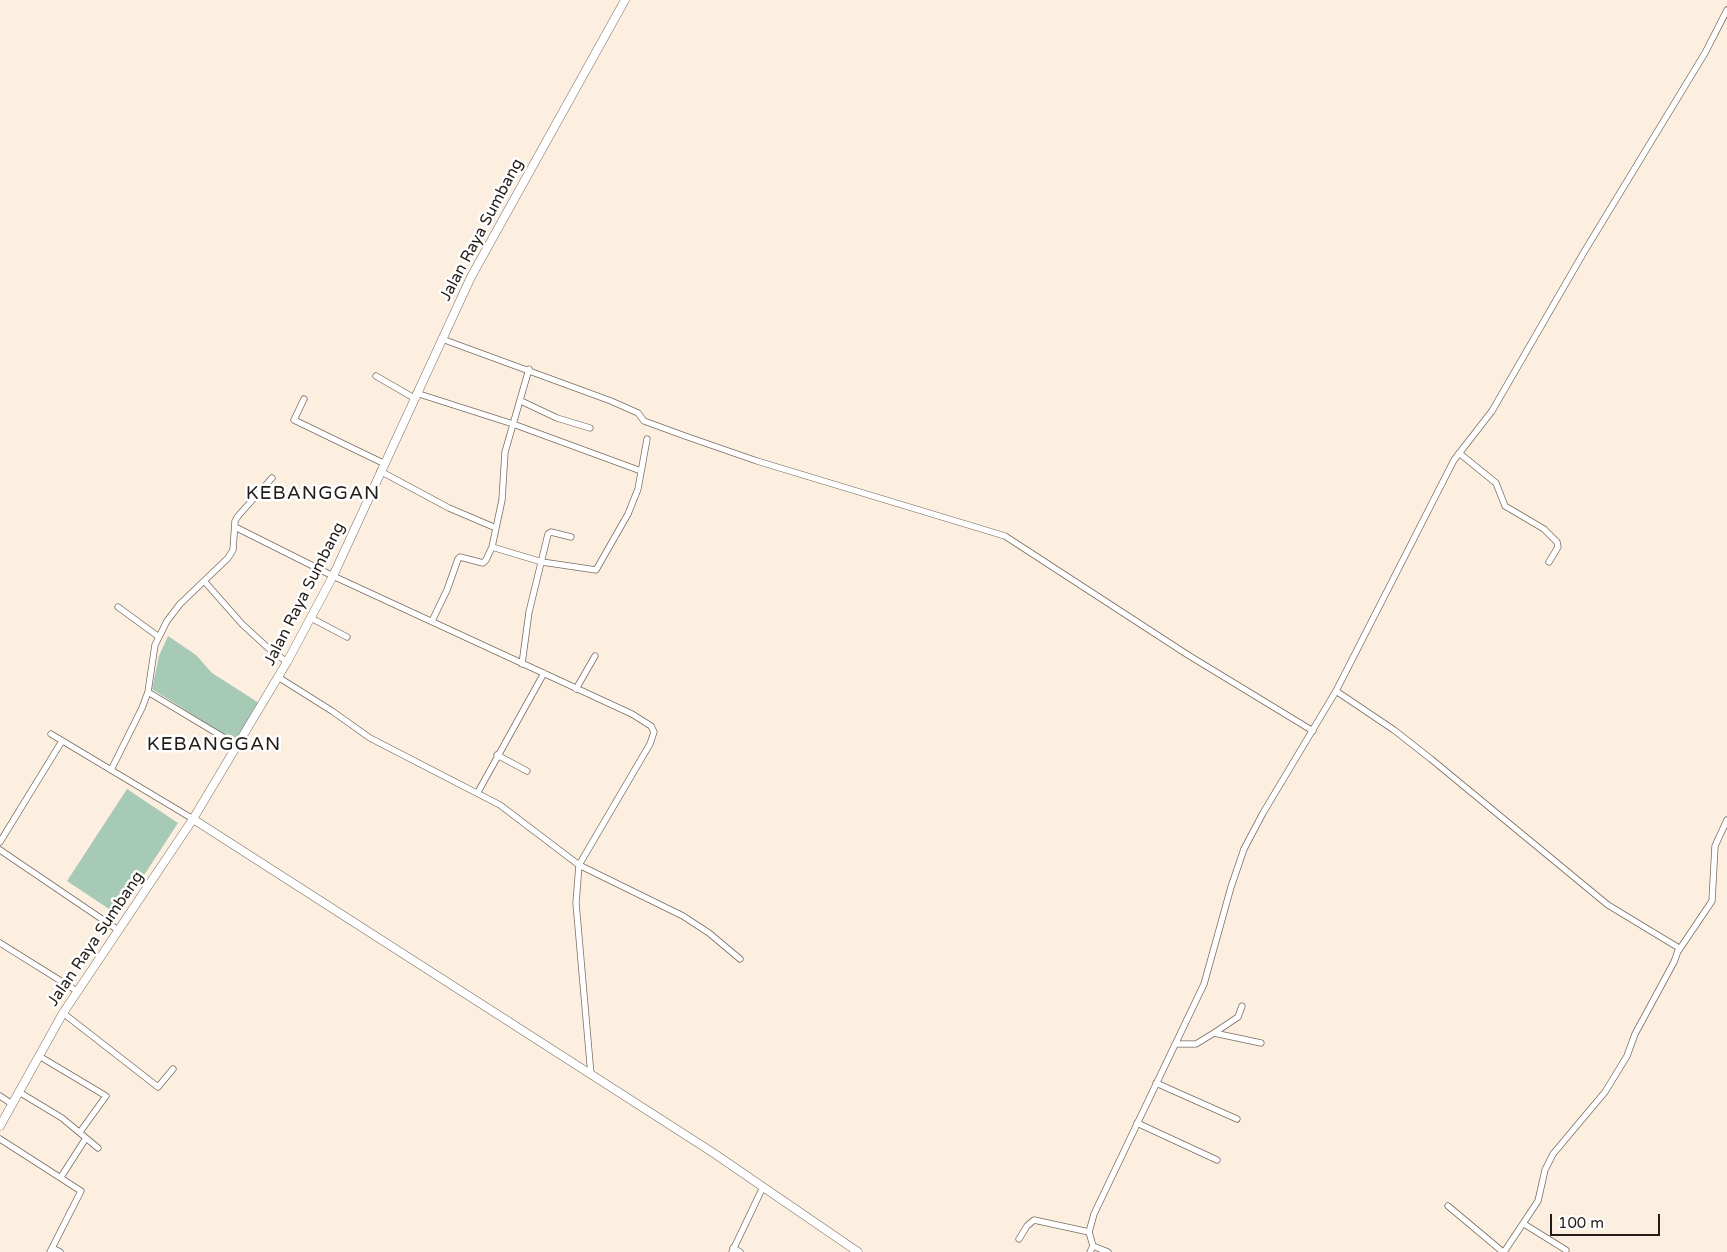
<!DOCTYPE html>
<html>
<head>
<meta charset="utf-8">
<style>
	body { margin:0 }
	#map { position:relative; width:1727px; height:1252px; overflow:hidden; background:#fcefe0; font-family:"Varela Round",sans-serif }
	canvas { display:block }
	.scale { position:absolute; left:1550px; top:1214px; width:110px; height:22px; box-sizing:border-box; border:2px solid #221d18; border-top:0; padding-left:6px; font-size:15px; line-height:18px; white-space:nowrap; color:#221d18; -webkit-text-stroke:4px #fff; paint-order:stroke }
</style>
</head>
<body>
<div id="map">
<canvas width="1727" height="1252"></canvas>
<div class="scale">100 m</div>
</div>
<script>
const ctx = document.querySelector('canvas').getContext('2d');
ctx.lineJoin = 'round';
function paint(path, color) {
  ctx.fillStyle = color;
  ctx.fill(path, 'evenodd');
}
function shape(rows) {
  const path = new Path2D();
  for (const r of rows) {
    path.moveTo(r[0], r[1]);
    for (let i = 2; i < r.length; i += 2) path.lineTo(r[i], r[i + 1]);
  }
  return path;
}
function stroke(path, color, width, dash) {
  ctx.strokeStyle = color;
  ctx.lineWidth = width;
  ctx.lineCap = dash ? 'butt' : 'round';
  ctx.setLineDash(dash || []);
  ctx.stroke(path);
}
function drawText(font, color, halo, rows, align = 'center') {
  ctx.font = font + ' "Varela Round",sans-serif';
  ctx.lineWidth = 5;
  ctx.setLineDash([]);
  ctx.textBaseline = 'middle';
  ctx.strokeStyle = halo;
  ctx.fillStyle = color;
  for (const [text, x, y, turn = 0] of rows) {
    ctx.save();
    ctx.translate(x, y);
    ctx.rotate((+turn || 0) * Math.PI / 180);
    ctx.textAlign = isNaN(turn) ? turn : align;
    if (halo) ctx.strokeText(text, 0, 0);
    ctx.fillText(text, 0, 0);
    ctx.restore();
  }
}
paint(shape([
	[168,636,196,655,212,673,259,703,236,742,152,689,159,656],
	[127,789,178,823,118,915,67,881]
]), '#a7cab6');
const minor = shape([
	[442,339,611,401,638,413,644,421,685,436,757,461,1005,536,1188,655,1313,731],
	[376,376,414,398],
	[416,393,513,424,641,471],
	[304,399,294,420,383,463],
	[521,401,557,418,590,428],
	[1459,453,1496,483,1505,506,1544,529,1557,542,1558,547,1549,562],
	[380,471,449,508,496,528],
	[235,527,333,576,632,714,651,726,654,732,650,744,579,865,576,903,591,1075],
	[492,547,542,562,596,570,628,514,638,489,647,439],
	[205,582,242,624,267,647,287,662],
	[118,607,159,637],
	[311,618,347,637],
	[432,621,447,590,458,559,460,557,483,563,486,560,492,547,502,500,505,452,529,369],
	[522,664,529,612,548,534,551,532,571,537],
	[278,677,332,711,370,738,500,805,579,865,683,916,709,933,740,959],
	[576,689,595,656],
	[1336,691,1394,730,1431,759,1608,905,1679,948,1674,962,1635,1034,1627,1056,1605,1092,1553,1154,1545,1170,1538,1201,1504,1252],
	[148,692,238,746],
	[51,734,193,819],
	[497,755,527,771],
	[111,770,142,708,148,692,155,645,167,621,180,604,228,558,233,550,235,521,238,516,272,478],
	[478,792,544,673],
	[0,842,62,741],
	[0,850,118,930],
	[0,943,77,991],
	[1679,950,1712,901,1715,846,1727,820],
	[63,1013,158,1087,173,1069],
	[1214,1033,1238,1017,1242,1006],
	[1175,1044,1196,1044,1214,1033,1261,1043],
	[39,1056,106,1096,80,1132],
	[1156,1083,1237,1119],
	[19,1092,62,1118,98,1148],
	[0,1096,12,1104],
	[1137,1123,1217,1160],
	[0,1139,81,1191,50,1252],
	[61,1177,86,1138],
	[1448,1206,1503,1252],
	[1524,1224,1566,1250],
	[1019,1239,1027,1226,1034,1220,1089,1232],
	[1093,1246,1108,1252],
	[52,1248,60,1252],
	[733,1248,740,1252],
	[732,1252,763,1187],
	[1090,1252,1093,1246,1089,1232,1094,1214,1204,984,1231,887,1244,849,1263,813,1336,691,1454,460,1492,411,1584,252,1705,53,1727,10]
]);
const tertiary = shape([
	[193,819,712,1152,858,1252],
	[0,1126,63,1013,193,819,287,662,333,576,471,277,625,0]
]);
stroke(minor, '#786d60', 7);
stroke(tertiary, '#786d60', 9);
stroke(minor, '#fff', 5.5);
stroke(tertiary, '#fff', 8);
drawText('16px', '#221d18', '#fff', [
	["Jalan Raya Sumbang",482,230,-62],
	["Jalan Raya Sumbang",305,594,-63],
	["Jalan Raya Sumbang",96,939,-56]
]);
ctx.letterSpacing = '1px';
drawText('19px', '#221d18', '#fff', [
	["KEBANGGAN",313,494],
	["KEBANGGAN",214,745]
]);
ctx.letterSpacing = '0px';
</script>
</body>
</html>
